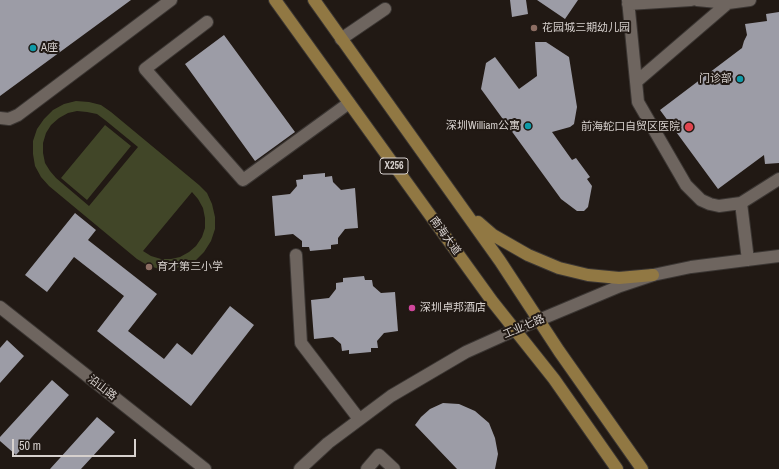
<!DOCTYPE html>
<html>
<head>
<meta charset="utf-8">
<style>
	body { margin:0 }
	#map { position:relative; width:779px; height:469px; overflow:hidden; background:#211914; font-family:"Archivo Narrow",sans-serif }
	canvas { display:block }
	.scale { position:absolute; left:12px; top:439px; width:124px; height:18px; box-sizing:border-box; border:2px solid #d7d1ce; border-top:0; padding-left:5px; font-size:12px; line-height:14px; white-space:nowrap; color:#d7d1ce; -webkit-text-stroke:3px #211914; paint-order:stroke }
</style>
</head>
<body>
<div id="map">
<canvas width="779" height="469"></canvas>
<div class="scale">50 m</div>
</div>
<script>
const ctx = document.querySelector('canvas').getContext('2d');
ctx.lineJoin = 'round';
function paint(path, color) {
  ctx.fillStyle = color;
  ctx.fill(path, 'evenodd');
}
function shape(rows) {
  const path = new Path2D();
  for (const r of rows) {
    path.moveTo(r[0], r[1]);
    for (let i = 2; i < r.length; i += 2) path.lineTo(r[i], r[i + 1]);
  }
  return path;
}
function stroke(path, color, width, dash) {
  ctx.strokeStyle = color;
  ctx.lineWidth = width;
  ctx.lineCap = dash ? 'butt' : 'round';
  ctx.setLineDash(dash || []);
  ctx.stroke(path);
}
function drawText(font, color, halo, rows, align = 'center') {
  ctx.font = font + ' "Archivo Narrow","Noto Sans SC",sans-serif';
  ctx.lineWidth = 4;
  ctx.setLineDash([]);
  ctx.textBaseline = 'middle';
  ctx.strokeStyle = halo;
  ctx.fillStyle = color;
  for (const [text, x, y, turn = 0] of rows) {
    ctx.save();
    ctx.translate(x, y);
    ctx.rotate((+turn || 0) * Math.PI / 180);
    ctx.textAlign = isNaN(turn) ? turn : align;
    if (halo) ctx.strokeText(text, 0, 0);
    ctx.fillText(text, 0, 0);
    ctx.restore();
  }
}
paint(shape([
	[76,101,89,102,101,105,111,112,199,185,207,193,212,204,215,217,215,229,211,241,204,252,195,261,184,266,171,269,159,269,147,265,137,259,49,186,41,177,35,166,33,154,33,141,37,129,44,119,53,110,64,104],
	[77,111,87,112,97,114,105,120,138,147,89,206,56,178,50,171,45,163,43,153,43,143,46,133,51,125,59,118,68,113],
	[192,192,198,199,203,208,205,218,205,228,202,237,196,246,189,252,180,257,171,259,161,259,151,256,143,251],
	[105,125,131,146,87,200,61,178]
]), '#414628');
paint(shape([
	[0,0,131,0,0,96],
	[510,0,526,0,528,14,512,17],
	[537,0,578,0,565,19],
	[779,12,779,163,765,164,764,155,718,189,660,110,742,48,744,41,747,35,745,24,767,21,766,14],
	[224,35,295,132,255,161,185,64],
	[535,42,546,42,569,57,577,107,574,124,570,127,552,132,572,160,576,158,590,177,587,179,592,186,588,207,584,211,577,211,561,199,481,89,486,63,495,57,519,89,537,76],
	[325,173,325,177,332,176,333,182,341,190,355,188,358,228,345,229,338,238,338,244,331,245,331,249,310,251,309,247,302,247,302,241,293,234,275,236,272,196,290,194,297,186,296,180,303,179,303,175],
	[75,213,96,230,88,240,157,294,128,331,164,359,177,343,192,355,230,306,254,325,191,406,97,331,124,296,74,257,47,292,25,275],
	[364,276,365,280,372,280,373,286,381,293,395,292,398,331,384,333,377,341,378,348,371,348,371,352,349,354,349,350,342,351,341,344,333,337,314,339,311,300,329,298,336,289,336,283,343,282,343,278],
	[7,340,24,356,0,383,0,348],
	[52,380,69,395,16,455,0,441,0,437],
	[443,403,459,404,475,411,489,423,495,438,498,454,495,469,457,469,415,425,421,417,430,409],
	[97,417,115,432,81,469,50,469]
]), '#9c9ca6');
const minor = shape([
	[628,0,638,102,686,185,701,200,710,204,719,206,741,203,779,179],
	[697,0,728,3,750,0],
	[628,4,691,0],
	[207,22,145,69,243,180,349,103],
	[341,39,385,9],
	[636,82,728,3],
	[0,118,9,119,18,115,171,0],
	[741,203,748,260],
	[296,255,301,343,359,419],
	[0,307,205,469],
	[300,469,328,443,391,396,466,352,515,330,620,286,653,275,691,267,779,256],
	[367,469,379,455,394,469]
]);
const major = shape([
	[275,0,492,301,554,379,617,469],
	[314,0,500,261,559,351,642,469],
	[478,222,493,235,528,255,559,268,588,275,619,278,653,275]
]);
stroke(minor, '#3b3633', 14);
stroke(major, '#3b3633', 14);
stroke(minor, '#6e655f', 12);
stroke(major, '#917843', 12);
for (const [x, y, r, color] of [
	[534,28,4,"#8d6e63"],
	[33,48,4,"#0f9aa8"],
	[740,79,4,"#0f9aa8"],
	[528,126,4,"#0f9aa8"],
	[689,127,5,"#e0444e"],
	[149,267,4,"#8d6e63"],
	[412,308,4,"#d1479c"]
]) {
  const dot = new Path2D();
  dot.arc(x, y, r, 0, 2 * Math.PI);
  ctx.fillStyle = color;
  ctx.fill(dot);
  stroke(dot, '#211914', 1.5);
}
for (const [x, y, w] of [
	[394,166,28]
]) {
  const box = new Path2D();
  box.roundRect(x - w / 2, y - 8, w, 16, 3);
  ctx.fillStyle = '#211914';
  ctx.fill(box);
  stroke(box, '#d7d1ce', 1);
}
drawText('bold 10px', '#d7d1ce', null, [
	["X256",394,166]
]);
drawText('11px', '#d7d1ce', '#211914', [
	["花园城三期幼儿园",542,28],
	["A座",41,48],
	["门诊部",732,79,"right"],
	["深圳William公寓",520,126,"right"],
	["前海蛇口自贸区医院",680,127,"right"],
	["育才第三小学",157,267],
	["深圳卓邦酒店",420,308]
], 'left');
drawText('11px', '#d7d1ce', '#211914', [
	["南海大道",445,236,54],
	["工业七路",524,327,-23],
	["沿山路",102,388,38]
]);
</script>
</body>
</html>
